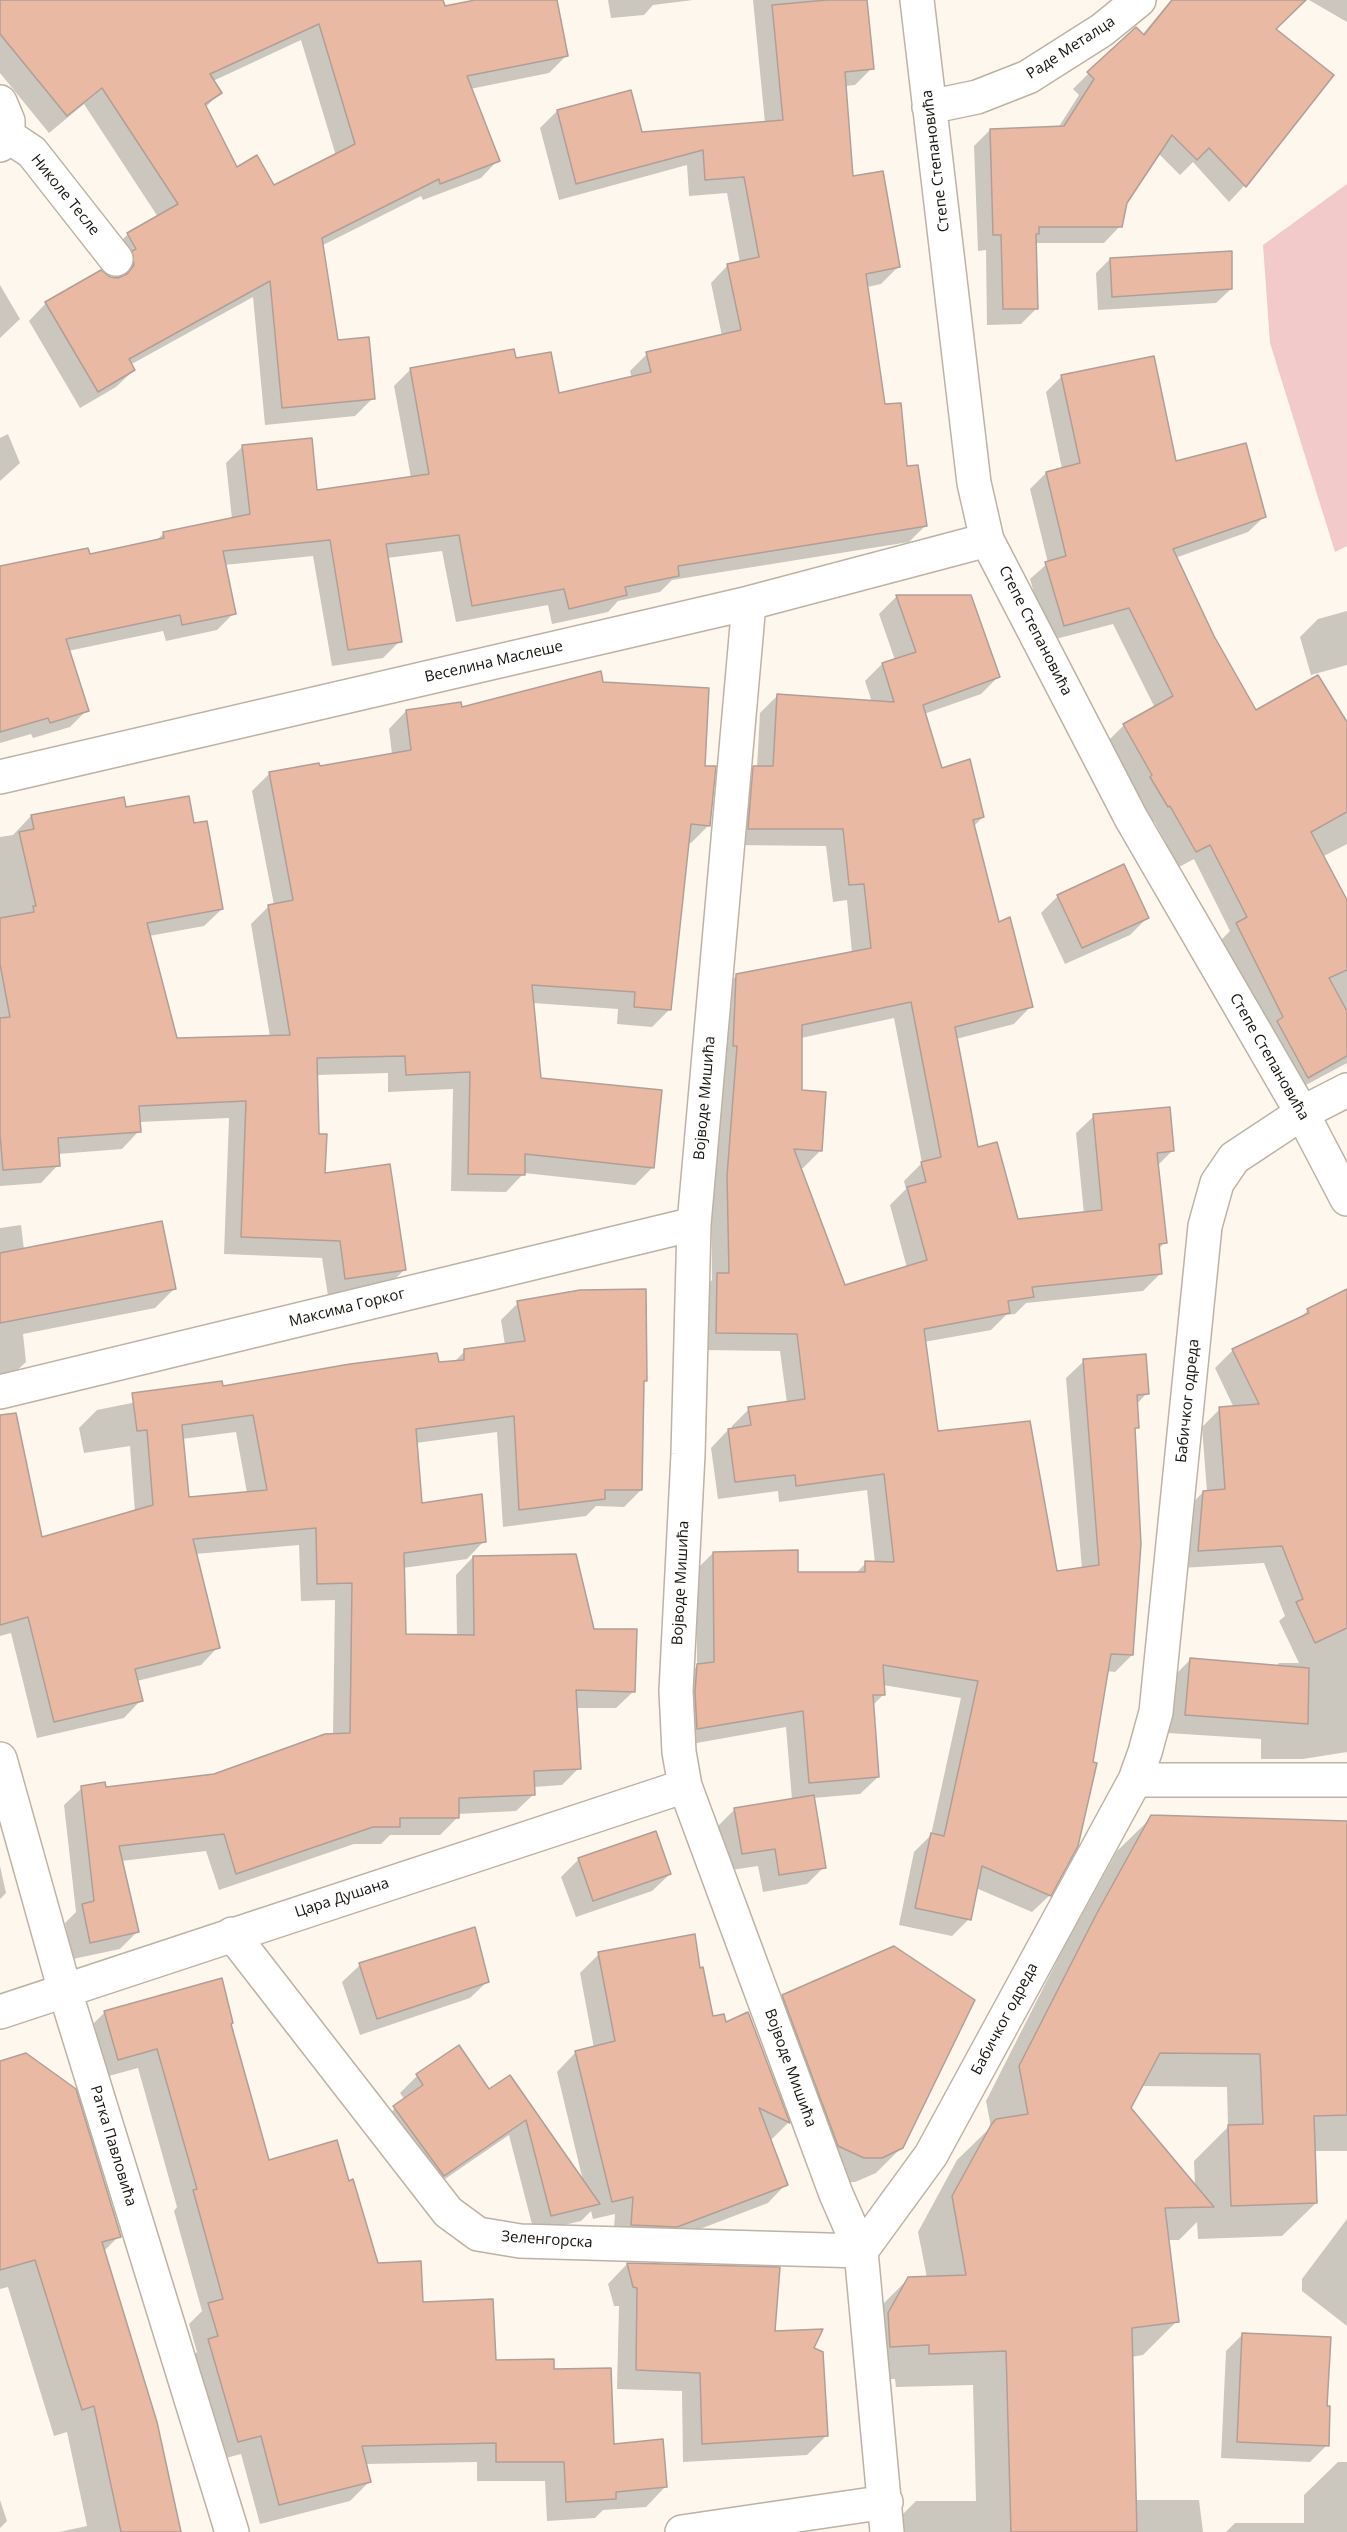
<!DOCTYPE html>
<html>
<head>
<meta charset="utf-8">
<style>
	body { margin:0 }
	canvas { display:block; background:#fef7ee }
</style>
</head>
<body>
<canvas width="1347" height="2532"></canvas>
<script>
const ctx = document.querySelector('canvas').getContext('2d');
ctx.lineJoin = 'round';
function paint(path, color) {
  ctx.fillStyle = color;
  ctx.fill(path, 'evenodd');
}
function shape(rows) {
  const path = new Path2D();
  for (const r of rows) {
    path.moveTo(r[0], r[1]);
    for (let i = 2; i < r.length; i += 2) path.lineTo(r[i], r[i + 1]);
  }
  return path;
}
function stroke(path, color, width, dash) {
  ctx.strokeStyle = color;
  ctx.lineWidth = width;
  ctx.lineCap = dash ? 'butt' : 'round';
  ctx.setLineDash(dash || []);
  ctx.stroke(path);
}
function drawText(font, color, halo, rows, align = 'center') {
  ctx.font = font + ' "Open Sans",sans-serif';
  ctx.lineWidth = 6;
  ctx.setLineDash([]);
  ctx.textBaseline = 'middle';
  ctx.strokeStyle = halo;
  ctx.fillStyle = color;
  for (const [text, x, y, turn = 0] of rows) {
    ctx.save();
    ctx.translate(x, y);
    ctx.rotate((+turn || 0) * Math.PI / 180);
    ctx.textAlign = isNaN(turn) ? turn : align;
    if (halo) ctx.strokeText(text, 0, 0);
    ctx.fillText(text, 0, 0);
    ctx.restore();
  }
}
paint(shape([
	[1347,184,1347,546,1335,552,1270,343,1263,245]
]), '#f2caca');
paint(shape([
	[0,0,442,0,444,8,483,0,555,0,566,56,549,73,470,89,498,160,481,178,423,200,421,196,321,246,337,341,373,398,355,416,265,425,253,297,130,365,134,370,116,387,80,408,29,321,46,303,109,278,116,279,110,252,128,234,158,217,84,104,49,133,0,73],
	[301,40,336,156,273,187,236,169,205,108,220,92,213,81],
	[608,0,693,0,653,5,644,15,611,18],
	[753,0,866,0,872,68,855,85,845,86,852,178,898,267,881,284,867,287,884,406,926,525,909,542,672,580,660,592,618,601,608,612,552,624,548,605,456,622,442,551,387,558,400,641,383,658,332,666,313,556,224,565,234,613,217,630,166,641,163,631,68,651,87,710,70,727,33,738,31,734,0,743,0,587,89,556,155,542,163,534,232,519,226,463,243,446,316,492,411,478,394,386,411,369,515,360,558,395,632,378,630,371,647,354,722,336,711,283,727,266,740,263,727,193,689,196,687,165,559,200,540,128,557,111,641,133,765,123],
	[1171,0,1304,0,1274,30,1332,76,1244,186,1229,202,1193,162,1180,175,1158,153,1126,203,1120,226,1104,243,1035,243,1037,308,1021,324,987,325,986,250,978,251,974,146,990,130,1058,128,1079,95,1073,89,1089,73,1142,35],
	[1309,0,1347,0,1347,22],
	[1110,259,1231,289,1216,303,1098,310,1096,273],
	[0,285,20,319,0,338],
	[1062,376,1175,462,1265,516,1248,532,1175,558,1213,637,1256,712,1347,725,1347,844,1322,857,1347,904,1347,1063,1291,1093,1221,940,1230,931,1194,859,1179,867,1154,821,1152,822,1135,794,1137,792,1108,741,1124,725,1155,708,1113,624,1048,641,1030,579,1048,563,1030,489,1046,473,1062,469,1046,392],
	[8,434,20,463,0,481,0,438],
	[896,597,970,597,998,677,981,694,924,714,941,770,983,817,973,827,998,924,1031,1006,1014,1024,956,1039,977,1149,1016,1221,1084,1214,1076,1133,1094,1116,1172,1151,1157,1166,1165,1242,1158,1250,1160,1274,1143,1291,1026,1303,1015,1314,1006,1315,991,1330,924,1342,937,1433,1056,1572,1082,1569,1066,1378,1084,1361,1147,1393,1136,1405,1137,1427,1134,1431,1132,1655,1115,1672,1107,1671,1050,1895,1032,1912,976,1888,969,1919,952,1936,899,1925,914,1852,931,1835,961,1698,883,1685,884,1694,872,1706,878,1777,860,1794,813,1798,824,1867,807,1884,763,1892,758,1866,725,1871,718,1826,735,1809,792,1800,786,1727,680,1746,681,1683,697,1666,696,1570,713,1553,797,1574,855,1574,866,1563,875,1563,867,1490,779,1502,778,1491,718,1499,711,1448,728,1430,732,1430,732,1426,749,1409,787,1403,780,1351,700,1350,701,1291,712,1280,711,1194,720,992,737,975,852,953,847,900,833,902,826,846,731,845,737,785,754,768,757,768,760,713,777,696,872,702,865,681,882,664,895,660,879,614],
	[894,1018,922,1163,904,1181,906,1189,890,1205,907,1268,844,1287,799,1168,803,1168,820,1151,800,1092,801,1038],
	[1347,611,1347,665,1311,675,1300,637,1318,619],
	[602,683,703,768,709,825,691,843,688,842,670,1009,652,1027,617,1024,618,1009,533,1003,540,1079,652,1168,635,1185,524,1173,506,1192,451,1191,453,1089,388,1092,388,1073,316,1075,317,1135,324,1175,404,1270,387,1287,328,1296,322,1258,224,1254,229,1118,139,1122,139,1131,122,1149,58,1154,58,1165,41,1183,0,1186,0,837,13,835,31,816,125,809,193,825,222,909,204,926,149,936,176,1039,270,1037,251,924,269,906,274,905,252,791,269,774,319,768,392,754,389,729,406,711,461,709],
	[1058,896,1147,918,1130,935,1065,964,1041,913],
	[21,1225,24,1250,175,1288,155,1308,23,1334,26,1362,6,1381,0,1382,0,1228],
	[1347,1291,1347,1752,1303,1759,1261,1759,1261,1739,1168,1733,1172,1678,1190,1660,1276,1667,1279,1663,1299,1663,1279,1621,1285,1616,1264,1563,1181,1568,1185,1511,1203,1492,1207,1492,1202,1427,1220,1409,1234,1408,1215,1368,1233,1350,1299,1319,1308,1310],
	[518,1303,646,1380,643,1383,641,1490,624,1507,596,1506,586,1516,503,1527,497,1432,416,1443,420,1504,484,1541,467,1559,403,1568,404,1635,457,1636,456,1575,473,1557,593,1630,634,1691,616,1708,576,1708,579,1768,562,1785,534,1787,534,1794,516,1811,457,1814,457,1818,440,1835,390,1835,381,1844,354,1844,219,1890,206,1851,121,1861,137,1932,120,1949,73,1959,65,1923,76,1912,64,1805,82,1788,105,1788,215,1775,333,1735,335,1600,301,1601,299,1545,195,1554,218,1647,201,1665,137,1681,141,1700,124,1718,37,1738,11,1633,0,1636,0,1430,41,1539,135,1512,130,1446,84,1453,79,1428,97,1410,176,1394,453,1363,465,1351,505,1345,501,1320],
	[236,1432,247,1493,187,1499,182,1439],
	[1152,1817,1347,1822,1347,2151,1314,2151,1316,2203,1282,2236,1198,2239,1197,2222,1179,2240,1167,2240,1177,2321,1143,2355,1131,2357,1134,2500,1199,2500,1203,2532,885,2532,916,2501,976,2501,973,2385,896,2387,895,2379,856,2380,855,2349,874,2313,908,2279,927,2278,918,2232,957,2160,991,2127,986,2101,1063,1949,1117,1851],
	[1141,2086,1227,2087,1228,2127,1194,2161,1195,2186,1129,2108],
	[579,1859,670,1874,652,1891,576,1917,561,1877],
	[0,1866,6,1893,0,1899],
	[599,1954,699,1969,712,2018,725,2025,748,2014,788,2123,770,2141,786,2184,768,2203,658,2245,613,2244,615,2214,593,2219,591,2211,581,2221,534,2232,509,2135,426,2192,377,2124,405,2100,400,2093,417,2076,459,2047,489,2091,509,2077,584,2185,557,2072,575,2053,594,2048,580,1973],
	[360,1965,488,1981,470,1998,360,2035,342,1982],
	[783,1997,902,2147,876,2173,855,2182,838,2182,758,2022],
	[105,2012,230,2025,268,2162,377,2265,422,2304,495,2361,553,2371,612,2445,665,2487,646,2507,603,2510,595,2518,547,2521,545,2481,477,2481,477,2462,365,2464,370,2481,350,2501,260,2524,241,2454,218,2460,189,2360,197,2352,189,2324,202,2311,174,2211,177,2207,138,2068,98,2079,85,2032],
	[0,2062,119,2236,103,2252,179,2532,59,2532,87,2526,67,2432,54,2436,8,2287,0,2289],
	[1347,2219,1347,2326,1302,2291,1302,2279],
	[627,2264,773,2333,812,2348,826,2436,807,2455,683,2462,682,2391,617,2389,619,2306,614,2306,608,2284],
	[1243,2334,1326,2407,1327,2445,1310,2462,1221,2458,1226,2351],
	[1338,2462,1347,2462,1347,2532,1226,2532,1235,2523,1304,2523,1304,2495],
	[0,2500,7,2521,0,2528]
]), '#0003');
const building = shape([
	[0,0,443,0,445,6,475,0,557,0,568,56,467,76,500,161,440,184,439,179,322,238,338,340,369,337,375,399,282,408,270,281,129,359,135,370,98,392,45,302,101,270,110,277,118,278,127,274,134,265,132,251,136,249,127,233,178,204,102,88,67,116,0,34,0,0],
	[319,24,355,144,274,185,257,155,237,167,205,104,222,93,210,74,319,24],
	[827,0,867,0,874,69,845,72,853,176,883,171,900,267,866,274,885,404,901,403,907,466,918,465,927,526,678,566,679,576,625,587,627,595,569,609,564,589,472,606,459,535,386,544,402,642,348,650,330,540,223,551,236,614,182,625,180,615,66,639,89,711,50,723,48,718,0,732,0,566,88,548,90,554,164,538,163,532,250,514,242,445,312,438,317,490,429,474,410,368,514,349,516,358,551,352,559,393,651,372,646,352,741,330,727,264,759,257,744,177,705,180,703,150,576,184,557,110,631,90,642,132,783,120,772,5,827,0],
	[1172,0,1306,0,1276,29,1334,75,1246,187,1209,148,1197,160,1172,135,1127,203,1122,227,1039,227,1039,234,1036,234,1038,309,1003,309,1001,235,993,235,990,129,1064,126,1094,79,1087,72,1136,27,1144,35,1172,0],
	[1232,251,1232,289,1112,297,1110,258,1232,251],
	[1154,356,1176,461,1246,443,1266,517,1173,549,1214,636,1256,710,1318,675,1347,722,1347,812,1311,832,1347,900,1347,970,1329,978,1347,1011,1347,1056,1308,1078,1277,1021,1283,1017,1236,923,1247,917,1210,845,1196,852,1170,806,1168,807,1150,777,1152,775,1123,724,1173,696,1129,608,1064,626,1045,562,1066,556,1046,472,1080,463,1061,375,1154,356],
	[896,595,971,595,1000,677,923,705,942,768,970,759,984,817,973,820,999,922,1010,917,1033,1007,955,1027,978,1147,997,1142,1018,1219,1102,1210,1093,1114,1170,1107,1174,1151,1157,1153,1167,1243,1159,1244,1162,1274,1032,1287,1034,1297,1008,1301,1010,1313,924,1329,938,1431,1030,1421,1057,1571,1099,1565,1083,1359,1146,1354,1149,1394,1137,1395,1139,1428,1135,1428,1141,1544,1133,1655,1111,1654,1093,1762,1097,1763,1078,1846,1051,1896,982,1866,971,1920,915,1908,931,1833,944,1836,978,1681,883,1665,885,1695,873,1695,879,1777,809,1783,803,1711,697,1729,695,1692,697,1664,714,1662,713,1552,798,1550,798,1572,865,1572,865,1561,894,1562,884,1474,796,1486,795,1475,735,1482,728,1429,751,1425,748,1407,805,1399,797,1334,716,1333,717,1273,729,1273,727,1176,737,1046,733,1046,736,974,871,948,864,884,849,885,843,829,748,829,753,766,773,766,777,694,894,702,882,663,916,652,896,595],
	[911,1002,941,1157,921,1162,926,1182,907,1187,927,1260,845,1285,794,1149,822,1151,826,1092,802,1090,802,1025,911,1002],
	[601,671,603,682,709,688,705,766,716,766,710,826,691,824,671,1010,634,1007,635,992,532,985,541,1078,662,1090,654,1168,525,1154,525,1175,468,1174,470,1072,406,1075,405,1056,317,1058,319,1134,327,1134,325,1173,390,1164,406,1270,345,1279,340,1241,241,1237,246,1101,139,1106,141,1132,58,1138,60,1166,3,1170,0,1134,0,1018,10,1017,0,964,0,918,34,912,33,906,36,906,19,832,34,829,31,815,124,797,126,807,189,796,194,823,207,821,223,909,147,923,177,1038,290,1035,268,905,293,900,269,772,319,763,320,766,411,750,406,710,461,702,462,707,601,671],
	[1124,864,1149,918,1082,948,1057,895,1124,864],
	[162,1221,176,1289,0,1323,0,1253,162,1221],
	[646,1289,647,1381,644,1381,642,1490,605,1490,605,1499,519,1510,514,1416,416,1429,422,1503,482,1494,486,1542,404,1553,406,1634,474,1635,473,1556,576,1554,594,1629,637,1629,635,1692,576,1690,581,1769,534,1771,535,1795,459,1798,459,1818,400,1818,400,1827,373,1827,236,1874,224,1834,119,1846,139,1932,90,1943,82,1904,94,1901,81,1786,105,1782,106,1787,214,1774,325,1734,350,1733,352,1583,317,1584,316,1528,193,1539,220,1648,135,1669,143,1701,54,1722,28,1617,0,1625,0,1415,16,1413,42,1537,153,1505,147,1430,137,1431,132,1393,222,1381,223,1386,350,1364,437,1353,439,1362,464,1360,464,1349,525,1341,517,1301,580,1290,646,1289],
	[253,1415,267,1490,189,1497,182,1425,253,1415],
	[1347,1289,1347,1628,1315,1643,1296,1602,1303,1599,1282,1546,1198,1551,1203,1491,1225,1489,1219,1407,1259,1404,1232,1349,1309,1313,1307,1309,1347,1289],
	[1190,1658,1309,1668,1308,1724,1185,1715,1190,1658],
	[814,1795,826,1868,779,1875,775,1849,742,1854,734,1808,814,1795],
	[1151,1815,1347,1821,1347,2115,1314,2116,1317,2203,1231,2206,1228,2125,1263,2124,1260,2054,1160,2053,1131,2108,1214,2207,1165,2208,1179,2322,1132,2328,1137,2532,1011,2532,1006,2351,929,2354,929,2345,890,2347,888,2313,908,2277,966,2275,952,2196,991,2125,996,2119,1028,2114,1019,2066,1097,1913,1151,1815],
	[656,1831,671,1874,593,1901,578,1858,656,1831],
	[475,1927,489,1982,377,2019,359,1963,475,1927],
	[695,1934,700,1968,703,1967,713,2016,724,2014,726,2022,748,2012,790,2123,759,2108,788,2185,677,2227,631,2225,633,2197,612,2202,575,2051,615,2041,598,1952,695,1934],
	[894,1946,975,2000,903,2148,882,2158,864,2158,838,2146,782,1995,894,1946],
	[222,1978,233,2023,231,2024,269,2160,337,2140,349,2181,353,2179,378,2263,421,2261,423,2302,493,2299,496,2360,554,2359,554,2369,611,2368,614,2444,663,2439,667,2487,616,2492,616,2499,566,2502,564,2462,496,2462,496,2443,362,2446,371,2482,279,2505,261,2436,238,2442,208,2339,218,2336,208,2303,223,2299,193,2190,197,2189,157,2049,118,2060,104,2011,222,1978],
	[459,2045,489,2089,510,2075,600,2204,551,2216,526,2120,444,2176,393,2106,423,2085,416,2074,459,2045],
	[26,2053,76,2089,121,2237,102,2242,157,2422,181,2532,121,2532,94,2406,82,2410,35,2260,0,2270,0,2061,26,2053],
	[627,2263,780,2267,775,2331,823,2329,814,2348,823,2352,828,2436,702,2444,700,2373,636,2370,637,2288,633,2287,627,2263],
	[1242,2333,1331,2337,1327,2406,1330,2406,1329,2446,1237,2442,1242,2333]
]);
paint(building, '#e9b9a3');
stroke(building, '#b19f97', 1.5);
const minor = shape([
	[917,0,974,483,987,540,1131,818,1302,1113,1347,1199],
	[0,102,8,121,8,136,0,145],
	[929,107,977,97,1028,77,1102,30,1139,0],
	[8,136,32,152,116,259],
	[749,603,694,1224,688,1454,676,1691,679,1752,685,1786,836,2194,861,2251,887,2532],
	[0,777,749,603,987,540],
	[0,1392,694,1224],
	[0,1759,65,1991,232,2532],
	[1135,1780,1347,1780],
	[232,1934,448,2212,478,2234,520,2241,861,2251],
	[0,2012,685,1786],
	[861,2251,931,2155,1135,1780,1145,1752,1156,1712,1205,1226,1217,1183,1234,1158,1302,1113,1347,1090],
	[682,2532,886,2502]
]);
stroke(minor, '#bdb2a3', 36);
stroke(minor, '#fff', 33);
drawText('15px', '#16120d', '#fff', [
	["Раде Металца",1071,48,-33],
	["Степе Степановића",936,161,-97],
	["Николе Тесле",65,195,51],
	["Степе Степановића",1035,631,63],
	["Веселина Маслеше",494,662,-13],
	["Степе Степановића",1269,1057,60],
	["Војводе Мишића",705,1098,-85],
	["Максима Горког",347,1308,-14],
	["Бабичког одреда",1188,1401,-84],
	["Војводе Мишића",681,1583,-87],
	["Цара Душана",342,1898,-18],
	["Бабичког одреда",1005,2019,-62],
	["Војводе Мишића",790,2068,70],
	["Ратка Павловића",113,2146,73],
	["Зеленгорска",547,2240,4]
]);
</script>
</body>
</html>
